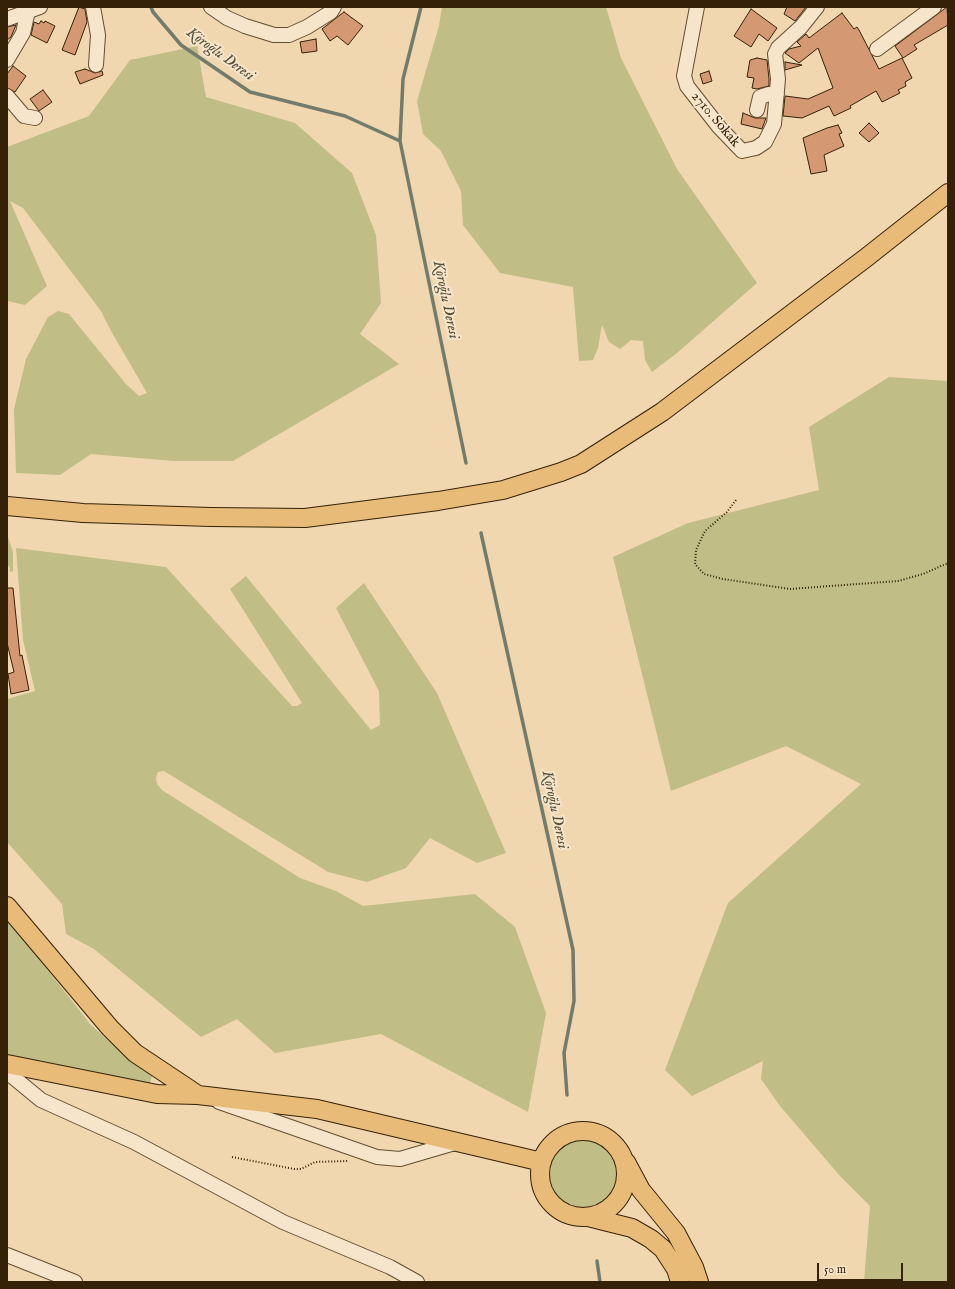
<!DOCTYPE html>
<html>
<head>
<meta charset="utf-8">
<style>
	body { margin:0 }
	#map { position:relative; width:955px; height:1289px; overflow:hidden; background:#f1d7af; font-family:"IM FELL English",serif }
	canvas { display:block }
	.frame { position:absolute; inset:0; border:8px solid #342107; pointer-events:none }
	.scale { position:absolute; left:817px; top:1263px; width:86px; height:18px; box-sizing:border-box; border:2px solid #342107; border-top:0; padding-left:5px; font-size:12px; line-height:14px; white-space:nowrap; color:#342107; -webkit-text-stroke:3px #f6e5cb; paint-order:stroke }
</style>
</head>
<body>
<div id="map">
<canvas width="955" height="1289"></canvas>
<div class="frame"></div>
<div class="scale">50 m</div>
</div>
<script>
const ctx = document.querySelector('canvas').getContext('2d');
ctx.lineJoin = 'round';
function paint(path, color) {
  ctx.fillStyle = color;
  ctx.fill(path, 'evenodd');
}
function shape(rows) {
  const path = new Path2D();
  for (const r of rows) {
    if (r.length === 3) {
      path.moveTo(r[0] + r[2], r[1]);
      path.arc(r[0], r[1], r[2], 0, 2 * Math.PI);
      continue;
    }
    path.moveTo(r[0], r[1]);
    for (let i = 2; i < r.length; i += 2) path.lineTo(r[i], r[i + 1]);
  }
  return path;
}
function stroke(path, color, width, dash) {
  ctx.strokeStyle = color;
  ctx.lineWidth = width;
  ctx.lineCap = dash ? 'butt' : 'round';
  ctx.setLineDash(dash || []);
  ctx.stroke(path);
}
function drawText(font, color, halo, rows, align = 'center') {
  ctx.font = font + ' "IM FELL English",serif';
  ctx.lineWidth = 4;
  ctx.setLineDash([]);
  ctx.textBaseline = 'middle';
  ctx.strokeStyle = halo;
  ctx.fillStyle = color;
  for (const [text, x, y, turn = 0] of rows) {
    ctx.save();
    ctx.translate(x, y);
    ctx.rotate((+turn || 0) * Math.PI / 180);
    ctx.textAlign = isNaN(turn) ? turn : align;
    if (halo) ctx.strokeText(text, 0, 0);
    ctx.fillText(text, 0, 0);
    ctx.restore();
  }
}
paint(shape([
	[442,7,606,7,621,58,677,169,757,283,677,353,652,372,645,360,643,341,631,340,620,349,609,342,602,325,598,348,593,360,579,361,573,287,500,273,463,225,461,191,441,151,423,134,417,101,439,26],
	[197,46,206,97,295,123,352,173,376,235,381,303,360,334,399,364,233,461,174,461,91,454,60,475,16,473,14,409,26,359,48,317,58,311,69,314,126,384,139,396,147,393,111,331,101,311,23,208,10,201,47,286,25,305,7,301,7,147,89,116,130,60],
	[889,377,948,381,948,1282,864,1282,870,1206,840,1176,780,1106,761,1079,763,1061,692,1096,665,1070,728,903,861,784,786,746,671,791,613,557,688,523,819,490,809,427],
	[7,534,13,552,13,571,10,572,10,568,7,564],
	[16,548,166,567,292,706,297,706,302,703,230,589,246,576,371,730,380,725,379,691,336,608,364,583,437,693,506,853,477,863,430,838,406,868,367,882,328,872,164,771,158,772,156,778,157,784,162,790,300,878,336,891,363,906,475,894,515,927,546,1013,528,1112,381,1034,275,1053,237,1019,201,1037,94,949,66,934,62,904,7,842,7,699,35,691,23,640],
	[7,918,90,1024,124,1055,152,1076,150,1083,7,1056],
	[583,1173,35]
]), '#c0bd86');
stroke(shape([
	[151,7,153,12,181,45,250,92,345,116,400,141],
	[421,7,403,79,400,141,466,463],
	[481,533,573,950,574,1001,564,1053,567,1095],
	[597,1261,600,1282]
]), '#727c6c', 3.5);
const building = shape([
	[79,7,85,9,87,22,75,55,62,50,79,7],
	[787,7,806,7,795,21,784,14,787,7],
	[947,7,948,25,914,45,917,49,903,58,895,46,947,7],
	[751,9,777,28,768,41,759,34,751,47,734,36,751,9],
	[344,12,363,26,348,45,337,36,330,41,322,29,344,12],
	[842,13,854,29,857,27,859,30,879,69,902,58,912,78,905,82,906,86,898,90,900,93,882,102,876,91,850,106,851,108,834,116,829,106,802,118,783,116,785,96,808,99,833,88,818,48,799,63,785,53,789,49,801,46,797,42,806,34,809,38,842,13],
	[41,21,44,23,45,21,55,26,47,43,31,35,34,22,39,24,41,21],
	[16,25,11,37,7,40,7,27,16,25],
	[316,39,317,51,302,53,300,42,316,39],
	[757,58,767,60,769,79,769,86,757,89,752,88,754,78,747,77,750,60,757,58],
	[785,62,802,65,785,70,785,62],
	[13,66,26,76,15,92,7,88,7,74,13,66],
	[85,69,95,73,102,71,103,75,80,84,75,72,85,69],
	[709,71,712,81,703,84,700,74,709,71],
	[43,90,52,102,39,111,30,99,43,90],
	[743,113,755,118,766,118,762,129,741,124,743,113],
	[869,123,879,133,869,142,859,133,869,123],
	[838,125,842,133,839,134,844,146,824,155,827,171,811,174,803,138,827,128,838,125],
	[7,588,13,588,20,656,22,655,29,690,11,694,8,674,14,672,7,643,7,588]
]);
paint(building, '#d49973');
stroke(building, '#342107', 1);
const minor = shape([
	[93,7,98,35,96,65],
	[211,7,227,18,245,26,274,35,289,35,307,27,331,12,334,7],
	[697,7,684,76,687,86,719,127,742,151,756,148,765,142,774,124,778,79,775,54,778,48,801,27,817,7],
	[7,19,40,7],
	[877,49,934,7],
	[7,60,23,33,28,11],
	[7,96,24,116,35,118],
	[757,110,760,97,769,94,777,94],
	[7,1072,41,1100,134,1142,283,1222,390,1267,417,1282],
	[219,1102,377,1157,400,1159,458,1142],
	[7,1255,75,1282]
]);
const major = shape([
	[7,506,83,513,211,517,305,518,438,501,503,490,561,472,581,464,662,412,867,257,948,193],
	[7,906,110,1028,135,1053,198,1095],
	[7,1064,157,1094,198,1095,317,1109,542,1162],
	[583,1174,43],
	[626,1162,641,1190,676,1233,694,1267,699,1282],
	[588,1217,632,1228,651,1239,663,1249,676,1269,680,1282]
]);
stroke(minor, '#634e31', 16);
stroke(major, '#342107', 20);
stroke(shape([
	[736,500,727,512,705,531,696,550,695,564,704,574,723,579,790,589,898,581,923,574,948,563],
	[232,1157,294,1169,301,1169,315,1162,348,1161]
]), '#342107', 2, [1, 2]);
stroke(minor, '#f6e5cb', 14);
stroke(major, '#e8bc78', 18);
drawText('14px', '#342107', '#f6e5cb', [
	["2710. Sokak",715,120,50]
]);
drawText('italic 15px', '#534f39', '#f6e5cb', [
	["Köroğlu Deresi",220,55,36],
	["Köroğlu Deresi",445,300,78],
	["Köroğlu Deresi",554,810,78]
]);
</script>
</body>
</html>
